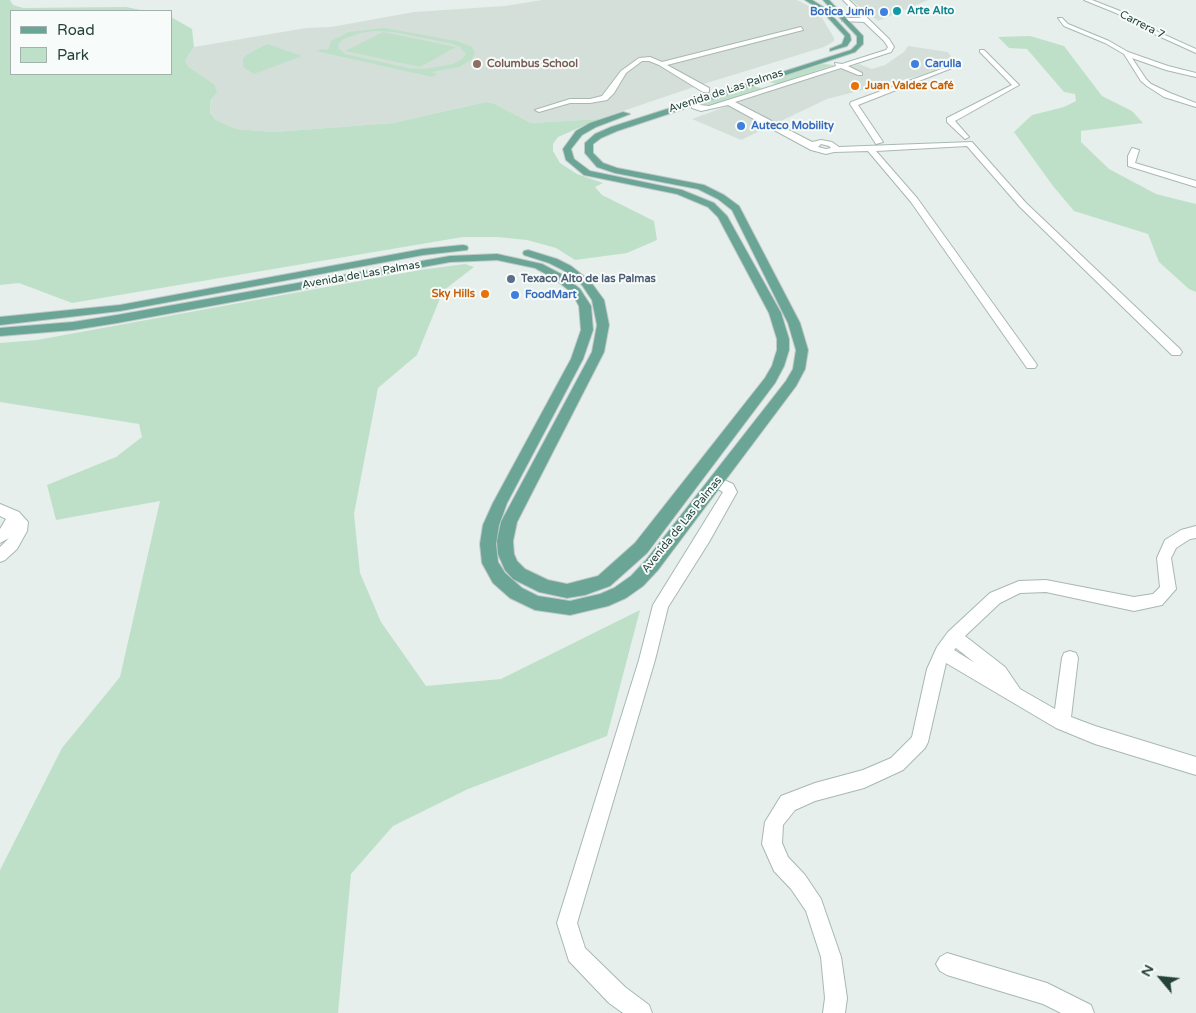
<!DOCTYPE html>
<html>
<head>
<meta charset="utf-8">
<style>
	body { margin:0 }
	#map { position:relative; width:1196px; height:1013px; overflow:hidden; background:#e6efeb; font-family:"Varela Round",sans-serif }
	canvas { display:block }
	.legend { position:absolute; left:10px; top:10px; width:162px; height:65px; box-sizing:border-box; background:#f7fbf9; border:1px solid #a3b1ad; margin:0; padding:6px 9px; list-style:none; font-size:15px; color:#24423a }
	.legend li { display:flex; align-items:center; gap:10px; height:25px }
	.legend b { width:25px; border:1px solid #a3b1ad }
	.north { position:absolute; left:1136px; top:953px; width:50px; height:50px; -webkit-text-stroke:4px #f7fbf9; paint-order:stroke; rotate:298deg; font-size:14px; font-weight:700; line-height:20px; text-align:center; color:#24423a }
	.north::after { content:''; display:block; margin:auto; width:18px; height:22px; background:#24423a; clip-path:polygon(50% 0,100% 100%,50% 72%,0 100%) }
</style>
</head>
<body>
<div id="map">
<canvas width="1196" height="1013"></canvas>
<ul class="legend">
<li><b style="height:6px;background:#6aa596"></b>Road</li>
<li><b style="height:14px;background:#bfe0c8"></b>Park</li>
</ul>
<div class="north">N</div>
</div>
<script>
const ctx = document.querySelector('canvas').getContext('2d');
ctx.lineJoin = 'round';
function paint(path, color) {
  ctx.fillStyle = color;
  ctx.fill(path, 'evenodd');
}
function shape(rows) {
  const path = new Path2D();
  for (const r of rows) {
    path.moveTo(r[0], r[1]);
    for (let i = 2; i < r.length; i += 2) path.lineTo(r[i], r[i + 1]);
  }
  return path;
}
function stroke(path, color, width, dash) {
  ctx.strokeStyle = color;
  ctx.lineWidth = width;
  ctx.lineCap = dash ? 'butt' : 'round';
  ctx.setLineDash(dash || []);
  ctx.stroke(path);
}
function drawText(font, color, halo, rows, align = 'center') {
  ctx.font = font + ' "Varela Round",sans-serif';
  ctx.lineWidth = 4;
  ctx.setLineDash([]);
  ctx.textBaseline = 'middle';
  ctx.strokeStyle = halo;
  ctx.fillStyle = color;
  for (const [text, x, y, turn = 0] of rows) {
    ctx.save();
    ctx.translate(x, y);
    ctx.rotate((+turn || 0) * Math.PI / 180);
    ctx.textAlign = isNaN(turn) ? turn : align;
    if (halo) ctx.strokeText(text, 0, 0);
    ctx.fillText(text, 0, 0);
    ctx.restore();
  }
}
paint(shape([
	[542,0,797,0,818,11,834,38,834,41,824,47,697,86,599,119,531,123,495,104,486,102,393,123,274,132,237,129,216,120,210,111,214,84,189,67,185,61,194,47,306,28,331,27,414,12,505,6],
	[851,0,928,0,878,21],
	[908,46,948,52,952,58,946,66,922,75,827,99,741,140,692,119,780,87,859,64,872,69,885,65,904,52]
]), '#d4dfda');
paint(shape([
	[0,0,10,0,13,5,23,8,126,7,146,11,11,11,11,74,171,74,171,17,192,29,194,47,185,61,189,67,214,84,217,92,211,100,210,112,216,120,237,129,274,132,393,123,486,102,495,104,531,123,599,119,558,137,553,144,553,151,560,163,577,174,603,183,595,187,602,195,654,221,657,240,627,253,575,260,556,248,527,240,497,237,463,237,72,303,19,283,0,285],
	[384,28,457,41,472,47,475,54,471,60,459,67,432,72,437,74,432,77,316,51,322,49,328,50,331,41,349,32],
	[375,31,394,32,449,43,460,47,466,54,462,59,453,64,424,69,409,68,345,54,339,49,338,44,344,39,360,33],
	[383,32,456,47,420,67,345,51],
	[1030,36,1064,46,1102,96,1132,111,1143,123,1081,131,1081,142,1109,169,1156,194,1196,204,1196,292,1189,289,1159,262,1148,234,1074,211,1053,186,1014,132,1032,115,1064,107,1076,101,1075,94,1064,92,1027,49,1009,48,998,37],
	[267,44,302,56,254,74,243,67,243,59,246,55],
	[823,64,834,65,777,84,768,82,770,80],
	[750,86,762,88,706,107,702,108,697,104],
	[465,264,474,267,443,291,417,355,378,388,354,514,360,573,381,622,426,686,501,679,640,610,607,736,468,789,393,826,351,874,338,1013,0,1013,0,870,62,748,120,677,160,501,56,520,47,485,116,457,142,437,139,424,0,402,0,343,37,340,420,270]
]), '#bfe0c8');
const street = shape([
	[843,0,849,0,889,39,894,47,891,52,848,66,862,73,862,75,858,75,841,68,735,102,812,142,821,140,832,142,839,147,972,142,1026,203,1180,349,1182,352,1180,355,1172,355,1020,207,967,146,876,151,917,198,1035,362,1037,365,1035,368,1027,368,911,202,868,151,834,152,826,154,811,150,728,105,701,111,692,108,692,101,700,97,707,99,699,105,709,106,836,66,835,63,842,64,886,50,888,47,884,41,864,22,842,21,844,18,861,18,843,0],
	[821,144,829,146,831,148,826,149,818,147,821,144],
	[1084,0,1092,0,1120,11,1156,31,1196,49,1196,53,1152,33,1116,13,1084,0],
	[1058,18,1062,18,1068,24,1109,41,1128,52,1168,66,1196,73,1196,77,1166,70,1132,58,1146,79,1151,84,1170,93,1196,103,1196,107,1164,97,1147,86,1141,81,1124,54,1105,43,1064,26,1058,18],
	[801,27,803,30,667,65,709,88,709,92,703,92,659,65,649,61,642,61,626,73,614,93,607,100,590,103,570,103,539,112,535,110,570,99,590,99,602,96,621,71,639,58,650,57,662,62,801,27],
	[980,50,984,50,1019,85,955,121,969,137,965,139,947,122,947,118,1012,85,980,52,980,50],
	[947,67,952,68,858,105,883,142,876,144,850,104,851,102,947,67],
	[1132,148,1139,150,1135,163,1196,181,1196,187,1128,166,1128,156,1132,148],
	[717,477,733,484,737,492,709,542,668,607,655,660,577,923,585,948,625,987,649,1005,652,1013,623,1013,609,1003,569,961,557,923,639,660,653,605,723,492,712,486,710,482,712,478,717,477],
	[0,504,19,512,28,522,27,531,17,549,5,560,0,562,0,547,9,538,0,543,0,529,6,519,0,516,0,504],
	[1196,526,1196,538,1190,539,1176,548,1171,558,1176,589,1162,605,1134,611,1046,592,1020,593,1000,603,965,636,1005,667,1020,689,1055,709,1062,658,1064,653,1070,651,1076,653,1078,658,1071,717,1095,726,1196,757,1196,775,1095,744,1056,728,946,663,928,742,925,748,903,770,864,788,815,801,795,810,783,825,782,843,788,857,805,875,821,899,841,957,847,998,845,1013,823,1013,825,998,821,957,806,911,791,889,774,871,762,844,765,822,781,796,815,783,863,770,891,758,912,737,927,669,937,647,948,632,990,593,1019,581,1046,580,1134,597,1153,594,1160,587,1157,558,1165,540,1181,530,1196,526],
	[956,648,975,663,954,650,956,648],
	[947,953,1047,983,1091,1005,1094,1013,1061,1013,1043,1004,947,975,940,971,936,964,940,957,947,953]
]);
const primary = shape([
	[805,0,812,0,825,8,850,35,851,40,847,46,830,51,830,49,842,44,845,36,821,10,805,0],
	[823,0,829,0,863,36,863,44,855,52,617,131,601,138,593,144,593,153,603,163,617,168,704,185,724,195,739,206,800,323,808,350,805,369,796,386,658,570,643,586,626,598,608,606,570,615,535,610,510,598,493,583,482,563,480,544,483,525,493,503,571,359,581,330,579,306,572,293,555,279,535,268,497,260,450,262,117,323,73,330,0,336,0,328,73,322,117,315,450,256,497,254,542,264,563,275,580,289,591,306,593,330,583,359,507,503,499,525,496,544,498,562,505,573,522,588,538,596,570,601,600,594,614,588,631,576,646,560,786,381,793,369,796,350,788,323,732,210,718,199,698,189,615,173,597,167,585,153,585,143,595,134,611,127,851,50,857,44,857,36,823,0],
	[623,112,630,114,596,127,582,135,571,149,574,159,590,171,682,190,714,203,727,216,781,313,789,339,789,350,784,366,775,383,647,553,610,586,585,595,567,598,539,592,513,579,505,570,498,554,497,541,501,522,592,352,597,325,592,300,582,285,563,270,549,263,524,255,523,253,524,251,528,250,557,259,571,266,590,281,604,300,609,325,604,352,517,522,513,541,514,554,517,561,525,569,548,580,567,584,598,576,635,543,765,378,772,366,777,350,777,339,769,313,718,217,708,207,677,194,584,175,566,160,563,149,576,131,590,123,623,112],
	[463,245,467,246,468,248,467,250,423,255,120,311,0,325,0,317,120,305,423,249,463,245]
]);
stroke(street, '#a8b8b2', 2);
stroke(primary, '#c2cac8', 2);
paint(street, '#fff');
paint(primary, '#6aa596');
for (const [x, y, r, color] of [
	[897,11,5,"#0f9aa8"],
	[884,12,5,"#3f7fe0"],
	[477,64,5,"#8d6e63"],
	[915,64,5,"#3f7fe0"],
	[855,86,5,"#e8710a"],
	[741,126,5,"#3f7fe0"],
	[511,279,5,"#5c6f8a"],
	[485,294,5,"#e8710a"],
	[515,295,5,"#3f7fe0"]
]) {
  const dot = new Path2D();
  dot.arc(x, y, r, 0, 2 * Math.PI);
  ctx.fillStyle = color;
  ctx.fill(dot);
  stroke(dot, '#f7fbf9', 2);
}
drawText('bold 11px', '#0d838f', '#f7fbf9', [
	["Arte Alto",907,11]
], 'left');
drawText('bold 11px', '#366cbe', '#f7fbf9', [
	["Botica Junín",874,12,"right"],
	["Carulla",925,64],
	["Auteco Mobility",751,126],
	["FoodMart",525,295]
], 'left');
drawText('11px', '#24423a', '#f7fbf9', [
	["Carrera 7",1142,25,27],
	["Avenida de Las Palmas",726,91,-18],
	["Avenida de Las Palmas",361,275,-10],
	["Avenida de Las Palmas",682,525,-51]
]);
drawText('bold 11px', '#785e54', '#f7fbf9', [
	["Columbus School",487,64]
], 'left');
drawText('bold 11px', '#c56008', '#f7fbf9', [
	["Juan Valdez Café",865,86],
	["Sky Hills",475,294,"right"]
], 'left');
drawText('bold 11px', '#4e5e75', '#f7fbf9', [
	["Texaco Alto de las Palmas",521,279]
], 'left');
</script>
</body>
</html>
